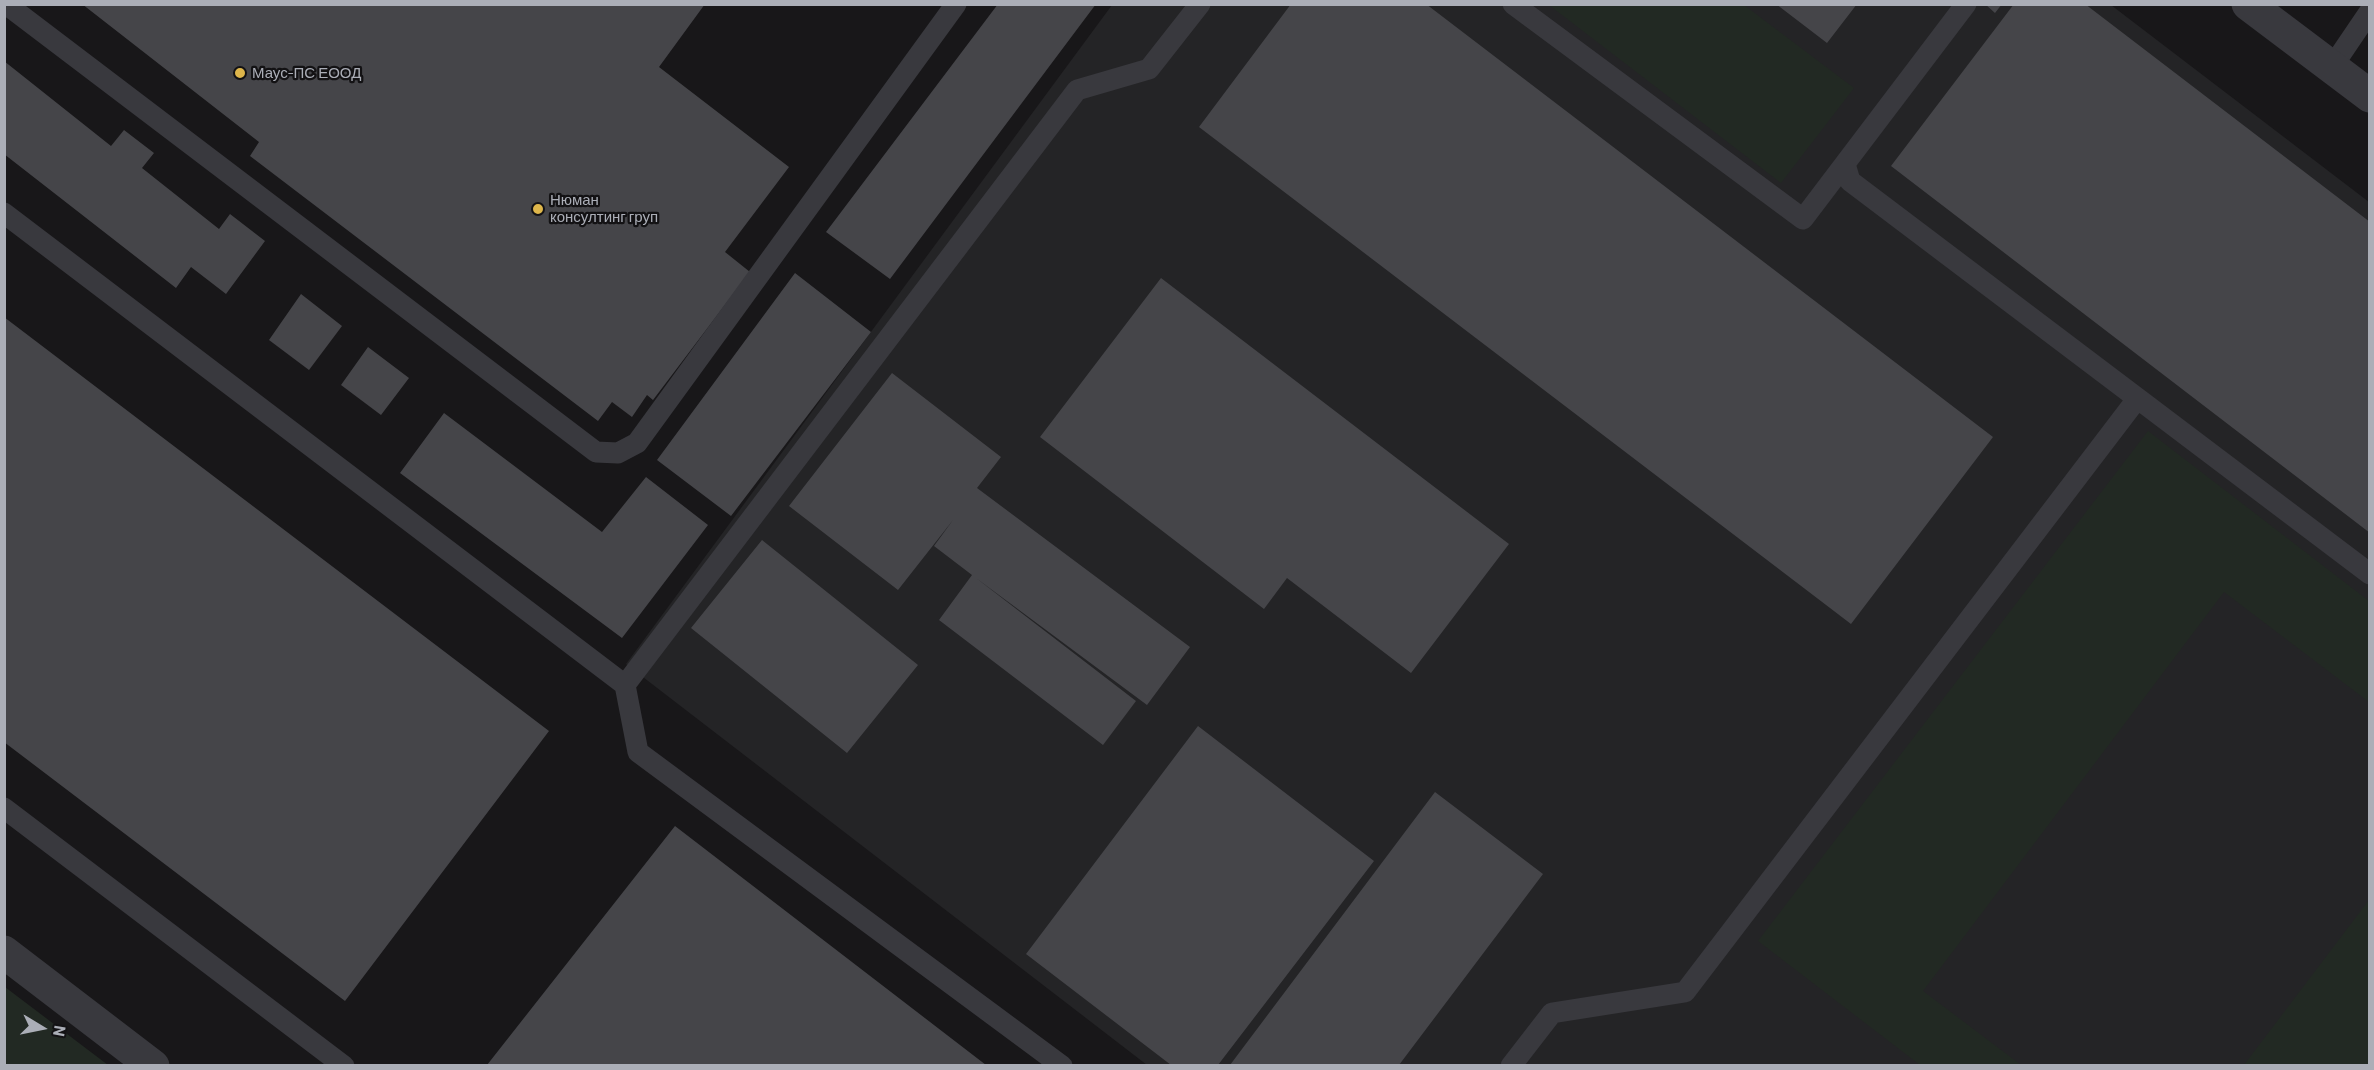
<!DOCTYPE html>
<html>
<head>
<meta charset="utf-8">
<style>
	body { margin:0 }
	#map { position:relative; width:2374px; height:1070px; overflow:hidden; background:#181719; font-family:Barlow,sans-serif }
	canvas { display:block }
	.frame { position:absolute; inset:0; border:6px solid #abaeb7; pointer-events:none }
	.north { position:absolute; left:12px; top:998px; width:60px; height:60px; -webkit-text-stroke:4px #131214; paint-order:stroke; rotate:100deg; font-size:16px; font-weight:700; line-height:24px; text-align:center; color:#abaeb7 }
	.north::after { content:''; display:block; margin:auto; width:21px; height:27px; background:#abaeb7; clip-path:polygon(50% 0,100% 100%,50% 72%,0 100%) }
</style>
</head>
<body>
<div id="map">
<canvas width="2374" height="1070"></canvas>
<div class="frame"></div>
<div class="north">N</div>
</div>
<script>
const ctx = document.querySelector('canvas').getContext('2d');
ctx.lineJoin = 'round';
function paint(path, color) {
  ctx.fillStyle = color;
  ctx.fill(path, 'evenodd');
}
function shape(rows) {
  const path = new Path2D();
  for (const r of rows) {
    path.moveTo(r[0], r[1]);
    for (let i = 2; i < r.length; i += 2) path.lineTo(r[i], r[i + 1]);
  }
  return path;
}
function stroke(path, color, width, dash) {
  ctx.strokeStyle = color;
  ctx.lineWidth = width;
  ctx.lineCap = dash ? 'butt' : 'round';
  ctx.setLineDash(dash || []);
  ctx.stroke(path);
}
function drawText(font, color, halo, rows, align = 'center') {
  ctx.font = font + ' Barlow,sans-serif';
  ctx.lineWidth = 4.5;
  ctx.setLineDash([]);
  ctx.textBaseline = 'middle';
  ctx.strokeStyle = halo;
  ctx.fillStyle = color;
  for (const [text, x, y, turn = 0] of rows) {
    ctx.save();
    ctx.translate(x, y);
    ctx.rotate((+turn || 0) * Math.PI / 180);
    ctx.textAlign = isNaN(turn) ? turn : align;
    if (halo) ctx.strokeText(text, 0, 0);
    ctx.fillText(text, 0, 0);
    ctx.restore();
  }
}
paint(shape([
	[1112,5,2111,5,2369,202,2369,1065,1147,1065,626,664]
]), '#242426');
paint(shape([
	[1549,5,1744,5,1854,88,1781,183],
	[2148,431,2369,601,2369,702,2224,592,1923,991,2021,1065,1920,1065,1758,941],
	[2369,900,2369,1065,2244,1065],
	[5,987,108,1065,109,1065,5,1065]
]), '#222923');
paint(shape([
	[82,4,705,4,659,67,789,167,725,252,750,272,653,400,647,395,632,417,612,402,598,421,250,156,259,142],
	[998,4,1096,4,890,279,826,232],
	[1291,4,1426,4,1993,437,1851,624,1199,127],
	[1776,4,1857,4,1827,43],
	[1985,4,2002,4,1995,13],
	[2014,4,2085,4,2370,222,2370,533,1891,166],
	[4,61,111,146,124,130,154,153,142,168,219,229,230,214,265,241,226,294,191,267,176,288,4,154],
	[795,273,871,332,731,516,657,460],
	[1161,278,1509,544,1411,673,1287,578,1264,609,1040,437],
	[301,294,342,326,309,370,269,340],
	[4,317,549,731,345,1001,4,742],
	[368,347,409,378,381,415,341,385],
	[892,373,1001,457,977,488,1190,647,1147,705,976,578,1136,701,1103,745,939,620,972,575,934,546,953,520,898,590,789,506],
	[444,413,602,532,646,477,708,525,622,638,400,473],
	[762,540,918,665,847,753,691,628],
	[1198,726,1374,861,1218,1065,1171,1065,1026,954],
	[1435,792,1543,874,1399,1065,1230,1065],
	[675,826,986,1065,487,1065]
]), '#454549');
stroke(shape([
	[6,4,596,452,618,453,637,443,956,4],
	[1513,4,1803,219,1966,4],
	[2332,67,2370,11],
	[1845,164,1850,181,2370,574],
	[4,213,625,685,638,752,1062,1066],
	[625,685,1077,90,1149,69,1200,4],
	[4,808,344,1066],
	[1511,1066,1552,1013,1685,992,2137,399]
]), '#39393e', 21);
stroke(shape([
	[2248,4,2370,96],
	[4,952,153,1066]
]), '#39393e', 33);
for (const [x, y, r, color] of [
	[240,73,6,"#deb64b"],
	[538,209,6,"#deb64b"]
]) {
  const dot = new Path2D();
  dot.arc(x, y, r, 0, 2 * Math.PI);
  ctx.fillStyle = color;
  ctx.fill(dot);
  stroke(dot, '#131214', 2);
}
drawText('15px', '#abaeb7', '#131214', [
	["Маус-ПС ЕООД",252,73],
	["Нюман",550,200],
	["консултинг груп",550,217]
], 'left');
</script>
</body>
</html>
